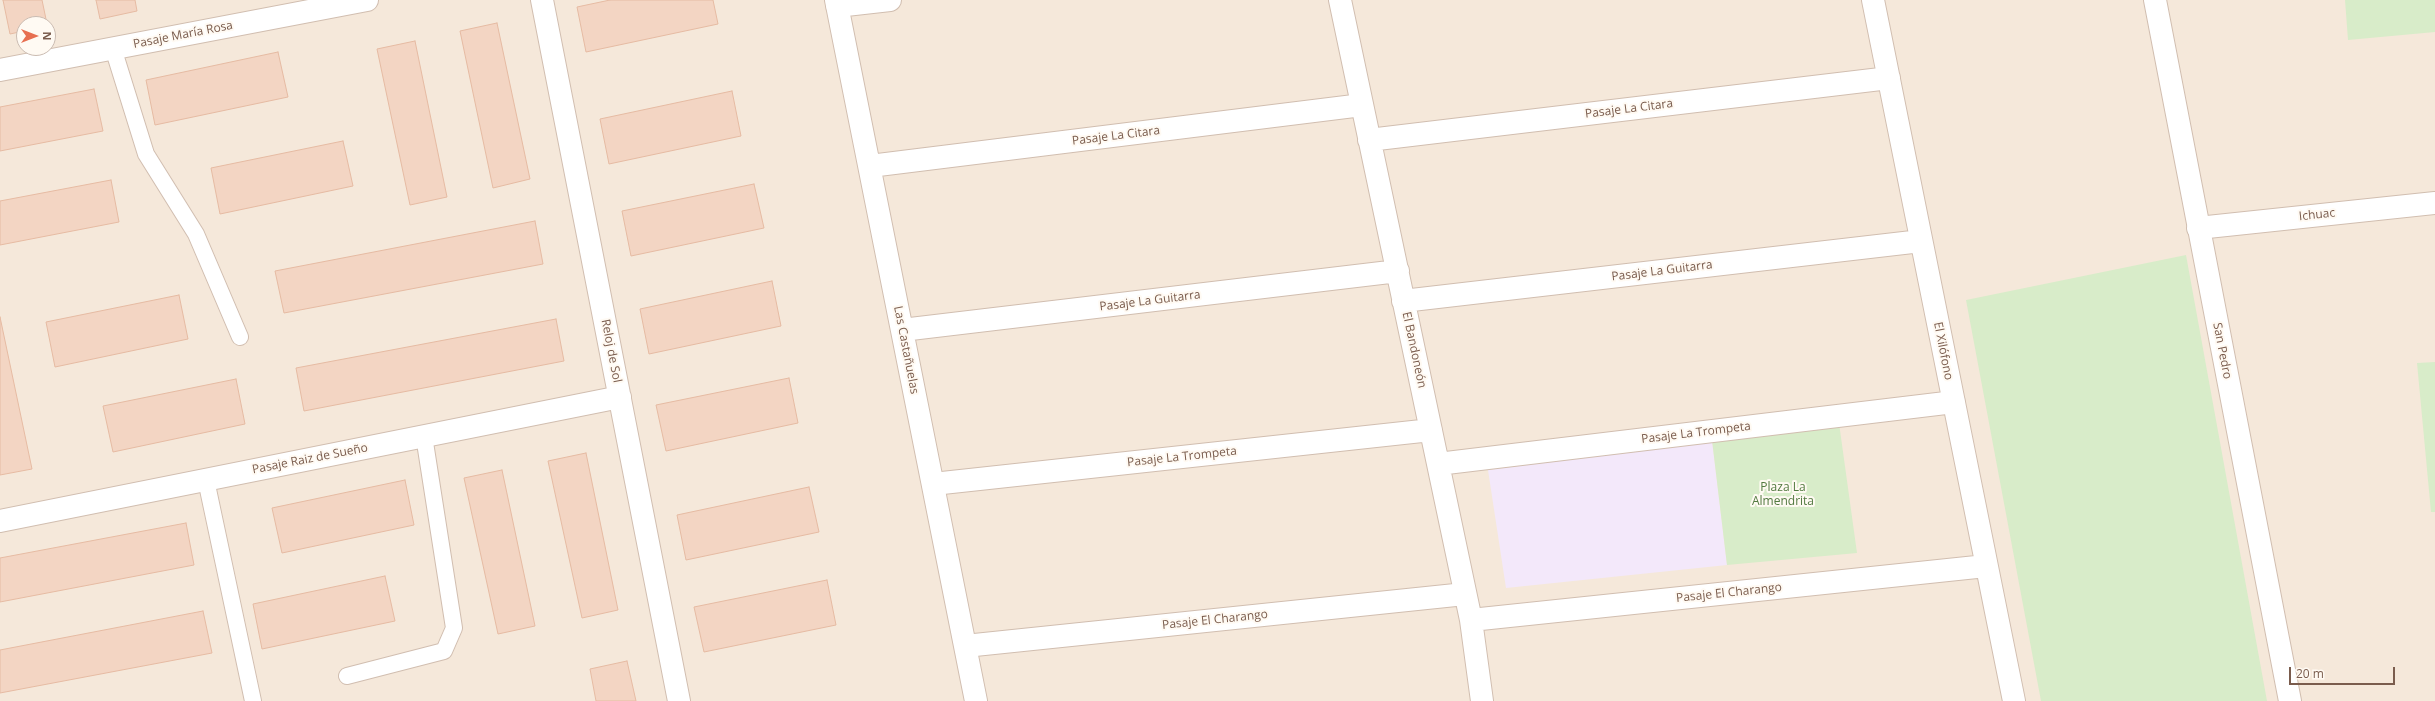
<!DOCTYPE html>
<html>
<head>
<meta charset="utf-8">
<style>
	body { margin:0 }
	#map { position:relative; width:2435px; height:701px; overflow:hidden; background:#fdf6ec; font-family:"Open Sans",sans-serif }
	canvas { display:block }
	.north { position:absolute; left:16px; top:16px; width:40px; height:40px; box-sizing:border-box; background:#fffaf3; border:1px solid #cabbb1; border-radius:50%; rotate:90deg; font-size:11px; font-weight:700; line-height:16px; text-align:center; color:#7a5c4d }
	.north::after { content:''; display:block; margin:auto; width:14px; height:18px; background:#e76f51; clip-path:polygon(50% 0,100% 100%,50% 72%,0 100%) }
	.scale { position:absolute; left:2289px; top:667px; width:106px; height:18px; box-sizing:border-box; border:2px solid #7a5c4d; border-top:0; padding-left:5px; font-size:12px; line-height:14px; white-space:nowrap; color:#7a5c4d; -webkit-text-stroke:3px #fffaf3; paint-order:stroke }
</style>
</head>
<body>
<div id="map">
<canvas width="2435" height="701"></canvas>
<div class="north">N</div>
<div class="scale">20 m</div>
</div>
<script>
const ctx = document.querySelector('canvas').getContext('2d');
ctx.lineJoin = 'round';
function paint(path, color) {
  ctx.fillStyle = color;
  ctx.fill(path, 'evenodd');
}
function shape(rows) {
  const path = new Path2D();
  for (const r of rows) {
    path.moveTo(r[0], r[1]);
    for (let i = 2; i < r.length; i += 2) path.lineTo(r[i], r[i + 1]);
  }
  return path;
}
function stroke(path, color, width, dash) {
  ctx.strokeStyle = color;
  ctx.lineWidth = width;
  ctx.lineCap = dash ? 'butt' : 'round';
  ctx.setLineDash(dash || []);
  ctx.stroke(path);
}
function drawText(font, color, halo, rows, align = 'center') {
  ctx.font = font + ' "Open Sans",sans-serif';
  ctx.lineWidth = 4;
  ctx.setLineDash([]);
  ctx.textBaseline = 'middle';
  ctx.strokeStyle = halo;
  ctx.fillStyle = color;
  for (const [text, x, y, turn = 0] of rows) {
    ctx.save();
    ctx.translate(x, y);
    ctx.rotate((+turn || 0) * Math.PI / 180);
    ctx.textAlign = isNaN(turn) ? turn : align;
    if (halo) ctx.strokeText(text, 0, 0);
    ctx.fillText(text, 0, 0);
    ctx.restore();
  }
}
paint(shape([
	[0,0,2435,0,2435,701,0,701],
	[24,24,48,24,48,48,24,48]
]), '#f5e8da');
paint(shape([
	[1712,440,1727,565,1506,588,1488,470]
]), '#f3e8fa');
paint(shape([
	[2345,0,2435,0,2435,32,2348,40],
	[2186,255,2267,701,2041,701,1966,300],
	[2435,362,2435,512,2431,512,2417,363],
	[1839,423,1857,553,1727,565,1712,440]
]), '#d8ecc9');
const building = shape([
	[3,0,42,0,47,24,24,24,24,31,10,34,3,0],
	[96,0,135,0,137,11,100,19,96,0],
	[610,0,713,0,718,24,586,52,577,7,610,0],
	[497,23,530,179,493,188,460,31,497,23],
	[415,41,447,197,410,205,377,49,415,41],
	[278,52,288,97,155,125,146,80,278,52],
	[94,89,103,131,0,151,0,107,94,89],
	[732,91,741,136,609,164,600,119,732,91],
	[343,141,353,186,220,214,211,168,343,141],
	[111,180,119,222,0,245,0,201,111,180],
	[754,184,764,228,631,256,622,211,754,184],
	[535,221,543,264,284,313,275,271,535,221],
	[772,281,781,326,649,354,640,309,772,281],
	[179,295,188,339,55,367,46,322,179,295],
	[0,317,32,469,0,475,0,317],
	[556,319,564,361,304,411,296,368,556,319],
	[789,378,798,423,666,451,656,405,789,378],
	[236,379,245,424,113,452,103,406,236,379],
	[586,453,618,610,582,618,548,461,586,453],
	[502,470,535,626,498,634,464,478,502,470],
	[405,480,414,525,282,553,272,508,405,480],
	[809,487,819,532,686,560,677,515,809,487],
	[186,523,194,565,0,602,0,558,186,523],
	[385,576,395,621,262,649,253,604,385,576],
	[827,580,836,625,704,652,694,607,827,580],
	[203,611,212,653,0,693,0,650,203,611],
	[627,661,636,701,596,701,590,669,627,661]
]);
paint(building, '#f3d5c3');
stroke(building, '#e6bba3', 1);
const service = shape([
	[113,48,146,154,196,234,240,337],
	[206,480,253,701],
	[347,676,444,651,454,628,424,436]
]);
const minor = shape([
	[542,0,679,701],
	[836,0,976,701],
	[1340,0,1471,620,1482,701],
	[1873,0,2014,701],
	[837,6,890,0],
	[0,70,367,0],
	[1369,140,1889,78],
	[870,166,1362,105],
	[2198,228,2435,203],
	[1403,301,1921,241],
	[902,330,1398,271],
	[1438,464,1954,402],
	[933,484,1431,430],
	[0,521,620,397],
	[1471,620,1986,566],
	[965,646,1465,594]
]);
const tertiary = shape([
	[2155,0,2290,701]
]);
stroke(service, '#d1beb0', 18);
stroke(minor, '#d1beb0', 24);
stroke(tertiary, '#d1beb0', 24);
stroke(service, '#fff', 16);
stroke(minor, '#fff', 22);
stroke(tertiary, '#fff', 22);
drawText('12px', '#7a5c4d', '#fffaf3', [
	["Pasaje María Rosa",183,35,-11],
	["Pasaje La Citara",1629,109,-7],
	["Pasaje La Citara",1116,136,-7],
	["Ichuac",2317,215,-6],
	["Pasaje La Guitarra",1662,271,-7],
	["Pasaje La Guitarra",1150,301,-7],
	["Las Castañuelas",906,350,79],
	["El Bandoneón",1414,350,78],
	["Reloj de Sol",611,351,79],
	["El Xilófono",1943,351,79],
	["San Pedro",2222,351,79],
	["Pasaje La Trompeta",1696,433,-7],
	["Pasaje La Trompeta",1182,457,-6],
	["Pasaje Raiz de Sueño",310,459,-11],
	["Pasaje El Charango",1729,593,-6],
	["Pasaje El Charango",1215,620,-6]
]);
drawText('12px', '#537a41', '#fffaf3', [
	["Plaza La",1783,488],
	["Almendrita",1783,502]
]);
</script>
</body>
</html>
